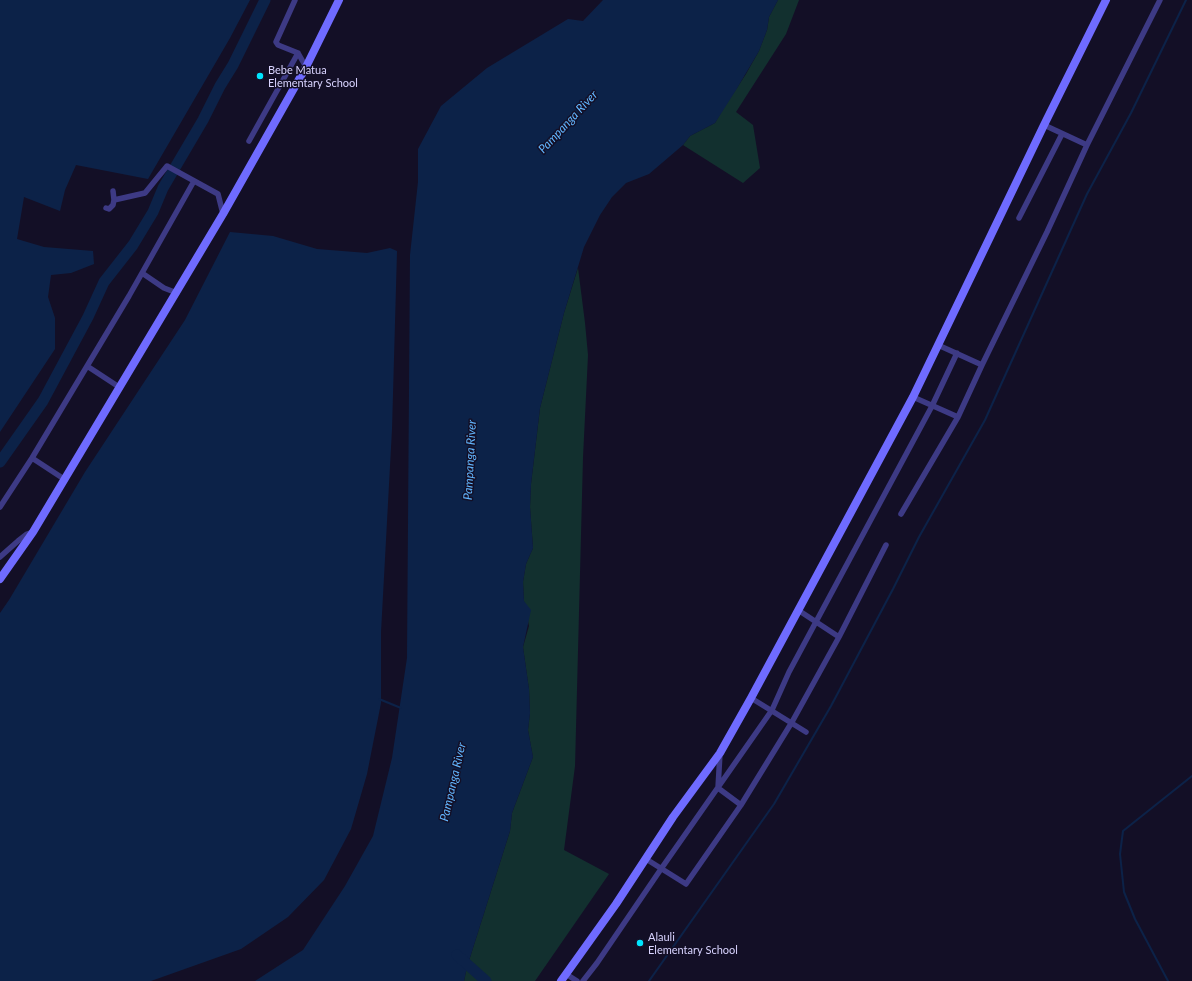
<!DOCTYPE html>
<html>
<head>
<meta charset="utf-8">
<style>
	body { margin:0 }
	canvas { display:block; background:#130f26 }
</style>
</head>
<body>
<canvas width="1192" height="981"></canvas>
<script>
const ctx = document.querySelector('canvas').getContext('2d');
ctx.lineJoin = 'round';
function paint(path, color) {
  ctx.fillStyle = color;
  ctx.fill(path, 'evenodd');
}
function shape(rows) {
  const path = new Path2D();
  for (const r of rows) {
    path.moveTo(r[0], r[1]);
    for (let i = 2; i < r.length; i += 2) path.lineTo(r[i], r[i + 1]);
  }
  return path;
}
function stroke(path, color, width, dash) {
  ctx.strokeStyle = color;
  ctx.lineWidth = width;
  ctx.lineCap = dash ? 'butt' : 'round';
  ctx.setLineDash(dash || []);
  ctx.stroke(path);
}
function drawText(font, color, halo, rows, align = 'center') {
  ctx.font = font + ' Lato,sans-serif';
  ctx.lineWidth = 3;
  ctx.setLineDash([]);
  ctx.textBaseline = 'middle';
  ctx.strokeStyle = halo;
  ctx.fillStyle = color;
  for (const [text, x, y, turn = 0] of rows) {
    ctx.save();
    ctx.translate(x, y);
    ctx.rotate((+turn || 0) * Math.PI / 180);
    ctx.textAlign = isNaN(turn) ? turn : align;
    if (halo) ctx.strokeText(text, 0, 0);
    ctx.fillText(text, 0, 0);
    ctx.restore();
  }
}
paint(shape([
	[778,0,799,0,786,34,736,112,753,125,760,168,743,183,683,145,690,136,715,123,722,111,746,74,759,51,767,30,769,17],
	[578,268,585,323,588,355,583,457,575,766,564,850,609,874,535,981,464,981,467,967,510,831,512,813,533,757,528,730,530,713,529,689,523,647,529,626,524,601,523,582,526,564,533,548,530,507,531,484,540,408,564,313]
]), '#12302f');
paint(shape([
	[0,0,250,0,230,38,148,179,76,165,65,190,60,211,24,197,17,239,44,247,93,251,94,264,71,273,51,275,48,297,55,318,55,349,0,432],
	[603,0,778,0,769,17,767,30,759,51,736,90,715,123,690,136,683,145,649,174,626,183,612,197,600,215,584,247,564,313,540,408,531,484,530,507,533,548,526,564,523,582,524,601,531,610,523,647,529,689,530,713,528,730,533,757,512,813,510,831,467,967,464,981,255,981,303,950,345,886,373,836,392,758,407,658,410,255,418,182,418,149,441,106,487,68,568,19,583,21],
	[230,232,273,236,317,249,367,253,390,248,397,251,392,429,381,632,381,703,367,774,351,829,324,880,288,917,241,949,151,981,0,981,0,613,9,600,85,472,185,320]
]), '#0c2248');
stroke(shape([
	[379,699,401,708],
	[649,981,774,804,831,706,893,589,919,537,985,420,1087,194,1131,113,1186,0],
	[1168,981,1135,919,1124,892,1120,854,1123,831,1192,776]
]), '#0c2248', 2);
stroke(shape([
	[0,462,43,401,88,317,104,282,133,245,153,212,163,188,203,120,220,86,233,65,265,0],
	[457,955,486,981]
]), '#0c2248', 11);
stroke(shape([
	[295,0,276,42,278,45,298,53,306,67],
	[1044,125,1087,145],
	[249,141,298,53],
	[113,191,114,200,145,193,167,166,218,194,223,214],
	[106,208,109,209,113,205,114,200],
	[1019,218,1062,134],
	[142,273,164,288,177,293],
	[938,345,982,365],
	[87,366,119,387],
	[913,397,958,417],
	[32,458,64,479],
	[0,507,32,458,129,296,194,181],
	[901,514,958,417,982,365,1047,232,1087,145,1160,0],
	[0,557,18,541,27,534,33,532],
	[798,610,839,637],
	[751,698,806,732],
	[720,753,718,788,741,805],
	[646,859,686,884,741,805,792,722,839,637,886,545],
	[566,974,577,981],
	[583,981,597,963,661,869,772,710,789,672,932,406,957,353]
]), '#3d3a85', 5.5);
stroke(shape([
	[0,579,33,532,223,214,306,67,339,0],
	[561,981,616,904,673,817,720,753,751,698,913,397,1044,125,1106,0]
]), '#6f6bff', 8);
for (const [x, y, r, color] of [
	[260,76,4,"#00e5ff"],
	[640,943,4,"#00e5ff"]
]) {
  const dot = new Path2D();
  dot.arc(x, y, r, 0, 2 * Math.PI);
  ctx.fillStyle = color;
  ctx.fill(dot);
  stroke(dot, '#130f26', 1.5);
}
drawText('11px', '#d9d4ff', '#130f26', [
	["Bebe Matua",268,70],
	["Elementary School",268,83],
	["Alauli",648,937],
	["Elementary School",648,950]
], 'left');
drawText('italic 12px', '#62b6ff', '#130f26', [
	["Pampanga River",568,122,-47],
	["Pampanga River",470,460,-87],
	["Pampanga River",453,782,-77]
]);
</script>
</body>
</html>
